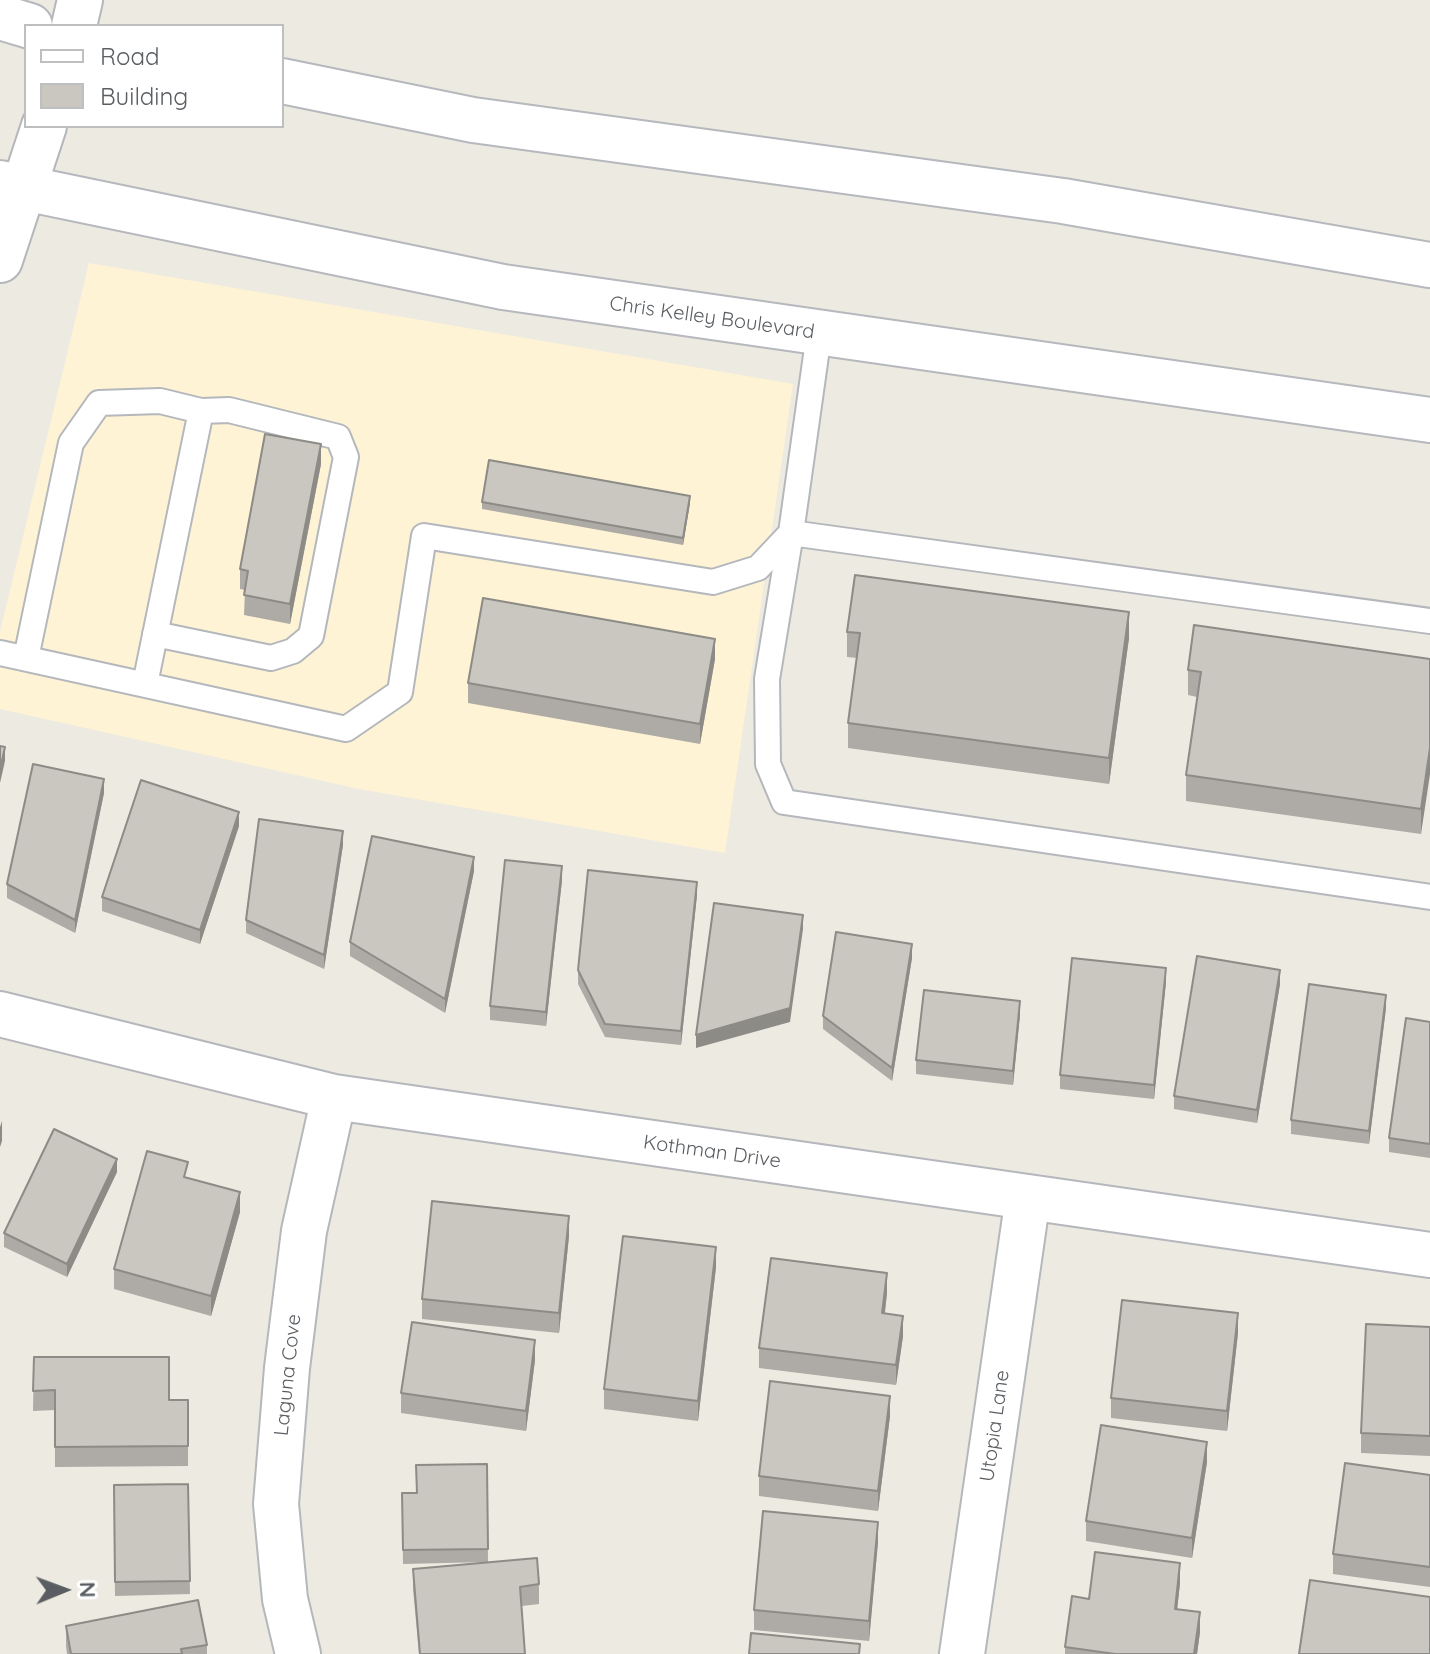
<!DOCTYPE html>
<html>
<head>
<meta charset="utf-8">
<style>
	body { margin:0 }
	#map { position:relative; width:1430px; height:1654px; overflow:hidden; background:#edeae1; font-family:Quicksand,sans-serif }
	canvas { display:block }
	.legend { position:absolute; left:24px; top:24px; width:260px; height:104px; box-sizing:border-box; background:#fff; border:2px solid #bdbfc0; margin:0; padding:10px 14px; list-style:none; font-size:24px; color:#5a5e62 }
	.legend li { display:flex; align-items:center; gap:16px; height:40px }
	.legend b { width:40px; border:2px solid #bdbfc0 }
	.north { position:absolute; left:24px; top:1550px; width:80px; height:80px; -webkit-text-stroke:6px #fff; paint-order:stroke; rotate:89deg; font-size:22px; font-weight:700; line-height:32px; text-align:center; color:#5a5e62 }
	.north::after { content:''; display:block; margin:auto; width:28px; height:36px; background:#5a5e62; clip-path:polygon(50% 0,100% 100%,50% 72%,0 100%) }
</style>
</head>
<body>
<div id="map">
<canvas width="1430" height="1654"></canvas>
<ul class="legend">
<li><b style="height:10px;background:#fff"></b>Road</li>
<li><b style="height:22px;background:#cac6c0"></b>Building</li>
</ul>
<div class="north">N</div>
</div>
<script>
const ctx = document.querySelector('canvas').getContext('2d');
ctx.lineJoin = 'round';
function paint(path, color) {
  ctx.fillStyle = color;
  ctx.fill(path, 'evenodd');
}
function shape(rows) {
  const path = new Path2D();
  for (const r of rows) {
    path.moveTo(r[0], r[1]);
    for (let i = 2; i < r.length; i += 2) path.lineTo(r[i], r[i + 1]);
  }
  return path;
}
function stroke(path, color, width, dash) {
  ctx.strokeStyle = color;
  ctx.lineWidth = width;
  ctx.lineCap = dash ? 'butt' : 'round';
  ctx.setLineDash(dash || []);
  ctx.stroke(path);
}
function drawText(font, color, halo, rows, align = 'center') {
  ctx.font = font + ' Quicksand,sans-serif';
  ctx.lineWidth = 6;
  ctx.setLineDash([]);
  ctx.textBaseline = 'middle';
  ctx.strokeStyle = halo;
  ctx.fillStyle = color;
  for (const [text, x, y, turn = 0] of rows) {
    ctx.save();
    ctx.translate(x, y);
    ctx.rotate((+turn || 0) * Math.PI / 180);
    ctx.textAlign = isNaN(turn) ? turn : align;
    if (halo) ctx.strokeText(text, 0, 0);
    ctx.fillText(text, 0, 0);
    ctx.restore();
  }
}
paint(shape([
	[89,263,793,384,725,853,359,789,0,709,0,632]
]), '#fef3d5');
const lane = shape([
	[1430,621,791,533,767,679,768,764,784,802,1430,897],
	[155,634,271,658,293,651,311,636,346,457,338,437,229,410,201,411],
	[0,653,346,729,400,692,424,536,713,582,758,568,791,533,819,334],
	[26,658,71,443,99,403,160,401,201,411,145,684]
]);
const street = shape([
	[74,26,80,0],
	[0,260,44,126],
	[0,1014,334,1097,1430,1255],
	[298,1654,285,1599,276,1504,287,1368,304,1231,334,1097],
	[962,1654,1028,1197]
]);
const secondary = shape([
	[0,17,30,26],
	[282,81,473,120,1063,201,1430,265],
	[0,183,503,287,1430,420]
]);
stroke(lane, '#b4b7bc', 28);
stroke(street, '#b4b7bc', 48);
stroke(secondary, '#b5b9be', 48);
stroke(lane, '#fff', 24);
stroke(street, '#fff', 44);
stroke(secondary, '#fff', 44);
paint(shape([
	[321,464,290,624,244,615,245,590,240,589,240,569],
	[482,502,690,503,683,545,482,509],
	[847,632,1129,638,1109,784,848,748,848,723,857,658,847,657],
	[715,659,700,744,468,703,468,683],
	[1430,659,1421,834,1186,801,1186,775,1197,697,1188,695,1188,670],
	[104,793,75,933,7,898,7,884],
	[239,826,200,944,102,911,102,897],
	[343,845,324,969,246,933,246,920],
	[474,871,445,1013,350,956,350,942],
	[562,880,546,1026,490,1020,490,1006],
	[697,895,681,1045,605,1037,578,984,578,970],
	[912,958,892,1081,823,1029,823,1016],
	[1166,982,1154,1099,1060,1089,1060,1075],
	[1280,984,1257,1123,1174,1109,1174,1096],
	[1386,1008,1369,1144,1291,1134,1291,1120],
	[1020,1015,1013,1085,916,1074,916,1060],
	[1430,1022,1430,1158,1389,1152,1389,1138],
	[117,1172,67,1277,4,1247,4,1233],
	[188,1178,240,1212,211,1316,114,1289,114,1269],
	[569,1236,559,1333,422,1319,422,1299],
	[716,1267,698,1421,604,1409,604,1389],
	[887,1293,885,1314,903,1336,896,1385,759,1368,759,1348],
	[1430,1327,1430,1456,1361,1453,1361,1433],
	[1238,1333,1227,1431,1111,1418,1111,1398],
	[34,1357,169,1400,188,1400,188,1466,55,1467,55,1410,33,1411],
	[535,1360,526,1431,401,1413,401,1393],
	[890,1416,878,1511,759,1496,759,1476],
	[1207,1462,1192,1558,1086,1541,1086,1521],
	[487,1464,488,1562,539,1584,539,1604,522,1606,525,1654,419,1654,413,1589,413,1569,487,1562,403,1564,402,1493,416,1493],
	[1430,1475,1430,1587,1333,1574,1333,1554],
	[188,1484,190,1594,115,1596,114,1485],
	[878,1542,869,1641,754,1630,754,1610],
	[1180,1583,1177,1610,1200,1632,1197,1654,1065,1654,1065,1647,1089,1599],
	[66,1626,207,1645,207,1654,67,1654,66,1646]
]), '#aeaaa5');
paint(shape([
	[321,444,321,464,290,624,290,604],
	[690,496,690,503,683,545,683,538],
	[1129,612,1129,638,1109,784,1109,758],
	[715,639,715,659,700,744,700,724],
	[5,747,5,761,0,783,0,770],
	[1430,748,1430,774,1421,834,1421,809],
	[104,779,104,793,75,933,75,920],
	[239,812,239,826,200,944,200,930],
	[343,831,343,845,324,969,324,955],
	[474,857,474,871,445,1013,445,999],
	[562,866,562,880,546,1026,546,1012],
	[697,882,697,895,681,1045,681,1031],
	[803,915,803,929,790,1022,696,1048,696,1035],
	[912,944,912,958,892,1081,892,1068],
	[1166,968,1166,982,1154,1099,1154,1085],
	[1280,970,1280,984,1257,1123,1257,1110],
	[1386,995,1386,1008,1369,1144,1369,1131],
	[1020,1001,1020,1015,1013,1085,1013,1071],
	[2,1121,2,1141,0,1147,0,1127],
	[117,1159,117,1172,67,1277,67,1264],
	[240,1192,240,1212,211,1316,211,1296],
	[569,1216,569,1236,559,1333,559,1313],
	[716,1247,716,1267,698,1421,698,1401],
	[887,1273,887,1293,882,1333,882,1313],
	[1238,1313,1238,1333,1227,1431,1227,1411],
	[903,1316,903,1336,896,1385,896,1365],
	[535,1340,535,1360,526,1431,526,1411],
	[890,1396,890,1416,878,1511,878,1491],
	[1207,1442,1207,1462,1192,1558,1192,1538],
	[878,1522,878,1542,869,1641,869,1621],
	[1180,1563,1180,1583,1175,1629,1175,1609],
	[1200,1612,1200,1632,1197,1654,1194,1654]
]), '#8d8b86');
const building = shape([
	[265,434,321,444,290,604,244,595,248,571,240,569,265,434],
	[489,460,690,496,683,538,482,502,489,460],
	[855,575,1129,612,1109,758,848,723,860,633,847,632,855,575],
	[483,598,715,639,700,724,468,683,483,598],
	[1194,625,1430,659,1430,748,1421,809,1186,775,1201,672,1188,670,1194,625],
	[0,746,5,747,0,770,0,746],
	[33,764,104,779,75,920,7,884,33,764],
	[141,780,239,812,200,930,102,897,141,780],
	[259,819,343,831,324,955,246,920,259,819],
	[372,836,474,857,445,999,350,942,372,836],
	[505,860,562,866,546,1012,490,1006,505,860],
	[588,870,697,882,681,1031,605,1024,578,970,588,870],
	[714,903,803,915,790,1008,696,1035,714,903],
	[836,932,912,944,892,1068,823,1016,836,932],
	[1197,956,1280,970,1257,1110,1174,1096,1197,956],
	[1072,958,1166,968,1154,1085,1060,1075,1072,958],
	[1309,984,1386,995,1369,1131,1291,1120,1309,984],
	[924,990,1020,1001,1013,1071,916,1060,924,990],
	[1406,1018,1430,1022,1430,1144,1389,1138,1406,1018],
	[54,1129,117,1159,67,1264,4,1233,54,1129],
	[147,1151,188,1162,184,1177,240,1192,211,1296,114,1269,147,1151],
	[432,1201,569,1216,559,1313,422,1299,432,1201],
	[623,1236,716,1247,698,1401,604,1389,623,1236],
	[771,1258,887,1273,882,1313,903,1316,896,1365,759,1348,771,1258],
	[1122,1300,1238,1313,1227,1411,1111,1398,1122,1300],
	[412,1322,535,1340,526,1411,401,1393,412,1322],
	[1366,1324,1430,1327,1430,1436,1361,1433,1366,1324],
	[34,1357,169,1357,169,1400,188,1400,188,1446,55,1447,55,1390,33,1391,34,1357],
	[770,1381,890,1396,878,1491,759,1476,770,1381],
	[1101,1425,1207,1442,1192,1538,1086,1521,1101,1425],
	[1345,1463,1430,1475,1430,1567,1333,1554,1345,1463],
	[487,1464,488,1549,403,1550,402,1493,417,1493,416,1465,487,1464],
	[188,1484,190,1581,115,1582,114,1485,188,1484],
	[763,1511,878,1522,869,1621,754,1610,763,1511],
	[1095,1552,1180,1563,1175,1609,1200,1612,1194,1654,1115,1654,1065,1647,1072,1596,1089,1599,1095,1552],
	[537,1558,539,1584,520,1587,525,1654,420,1654,413,1569,537,1558],
	[1310,1580,1430,1597,1430,1654,1299,1654,1310,1580],
	[198,1600,207,1645,181,1649,182,1654,71,1654,66,1626,198,1600],
	[751,1633,860,1644,859,1654,749,1654,751,1633]
]);
paint(building, '#cac6c0');
stroke(building, '#8d8b86', 2);
drawText('20px', '#5a5e62', '#fff', [
	["Chris Kelley Boulevard",712,318,8],
	["Kothman Drive",712,1152,8],
	["Laguna Cove",288,1375,-84],
	["Utopia Lane",995,1426,-82]
]);
</script>
</body>
</html>
